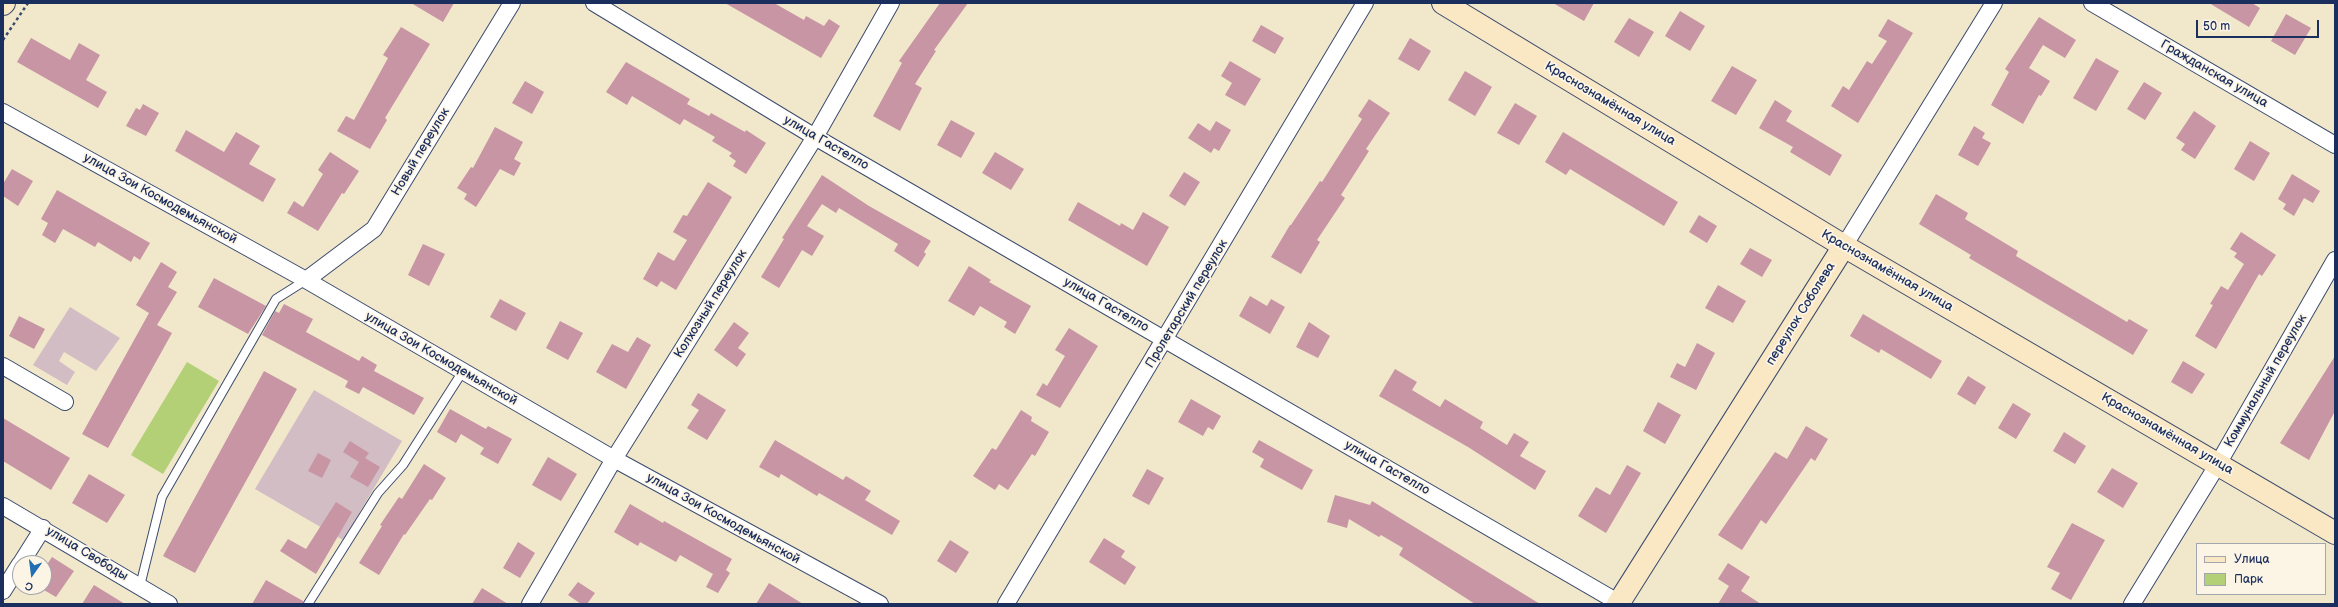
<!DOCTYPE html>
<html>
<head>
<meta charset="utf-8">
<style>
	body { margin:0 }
	#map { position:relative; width:2338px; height:607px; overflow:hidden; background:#f1e7ca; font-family:"Balsamiq Sans",sans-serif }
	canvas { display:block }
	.frame { position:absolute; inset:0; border:4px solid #1b2f5e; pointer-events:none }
	.legend { position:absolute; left:2196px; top:543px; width:130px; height:52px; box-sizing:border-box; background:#fcf5e5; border:1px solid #a2a6af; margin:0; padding:5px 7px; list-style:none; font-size:12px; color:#1b2f5e }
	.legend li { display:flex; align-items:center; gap:8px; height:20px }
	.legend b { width:20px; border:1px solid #a2a6af }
	.north { position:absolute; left:12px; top:555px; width:40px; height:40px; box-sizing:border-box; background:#fcf5e5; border:1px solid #a2a6af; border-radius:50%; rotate:194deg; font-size:11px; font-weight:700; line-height:16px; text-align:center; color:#1b2f5e }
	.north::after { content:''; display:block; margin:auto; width:14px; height:18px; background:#1f6fb2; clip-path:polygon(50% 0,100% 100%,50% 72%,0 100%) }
	.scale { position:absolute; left:2196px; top:20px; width:123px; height:18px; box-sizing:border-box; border:2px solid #1b2f5e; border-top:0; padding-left:5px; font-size:12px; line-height:14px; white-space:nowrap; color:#1b2f5e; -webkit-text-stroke:3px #fcf5e5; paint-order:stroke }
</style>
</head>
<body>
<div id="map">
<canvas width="2338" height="607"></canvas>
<div class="frame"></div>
<ul class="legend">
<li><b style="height:5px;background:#fae7c3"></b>Улица</li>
<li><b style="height:11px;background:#b3d077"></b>Парк</li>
</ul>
<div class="north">С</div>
<div class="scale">50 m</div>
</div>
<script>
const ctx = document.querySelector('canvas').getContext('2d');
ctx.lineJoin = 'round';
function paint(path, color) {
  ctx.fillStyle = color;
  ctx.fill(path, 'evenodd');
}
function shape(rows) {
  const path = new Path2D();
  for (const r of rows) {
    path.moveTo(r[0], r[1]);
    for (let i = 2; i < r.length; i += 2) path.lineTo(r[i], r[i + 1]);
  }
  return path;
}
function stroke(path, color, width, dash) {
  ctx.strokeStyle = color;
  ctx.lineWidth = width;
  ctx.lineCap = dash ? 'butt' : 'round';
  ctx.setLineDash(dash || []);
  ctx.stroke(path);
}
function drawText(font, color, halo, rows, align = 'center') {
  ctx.font = font + ' "Balsamiq Sans",sans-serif';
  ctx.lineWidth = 3.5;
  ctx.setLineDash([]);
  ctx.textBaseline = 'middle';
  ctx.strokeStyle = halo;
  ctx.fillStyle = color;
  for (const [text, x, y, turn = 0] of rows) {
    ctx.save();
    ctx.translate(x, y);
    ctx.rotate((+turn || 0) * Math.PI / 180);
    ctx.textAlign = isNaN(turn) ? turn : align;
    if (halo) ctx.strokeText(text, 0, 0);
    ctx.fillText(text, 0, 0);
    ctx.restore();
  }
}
paint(shape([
	[70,307,120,338,96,371,64,352,59,361,75,372,67,385,33,365],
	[314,390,402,441,343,540,255,489]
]), '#d2bdc5');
paint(shape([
	[187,362,219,381,163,474,131,455]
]), '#b3d077');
paint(shape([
	[411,3,454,3,443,22],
	[725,3,774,3,804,20,806,16,824,26,829,19,840,26,821,58],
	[940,3,968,3,934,50,936,51,915,84,922,88,900,131,873,116,902,63,899,61],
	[1553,3,1594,3,1584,21],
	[2209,3,2252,3,2260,8,2249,27],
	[1680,11,1705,26,1690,51,1665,36],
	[2286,14,2311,28,2295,55,2271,41],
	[2039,17,2076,40,2065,58,2043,45,2029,68,2050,81,2041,96,2039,95,2023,124,1991,105,2009,72,2005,69],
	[1629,18,1654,32,1639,57,1614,42],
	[1888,19,1913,33,1858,123,1831,106,1843,86,1849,90,1867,61,1872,64,1887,41,1878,36],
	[1261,25,1284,38,1275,54,1252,41],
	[401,27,430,44,385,118,387,120,370,149,337,131,346,116,354,120,388,58,383,55],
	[31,38,70,60,79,43,100,55,86,80,107,92,98,108,17,62],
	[1410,38,1431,51,1419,71,1398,59],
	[2096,58,2119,71,2096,111,2073,98],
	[1230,61,1261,79,1245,106,1225,95,1232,83,1221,76],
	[626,62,690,99,687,104,709,116,711,113,745,132,746,130,766,143,746,174,733,166,736,161,729,156,732,153,712,141,715,137,684,119,680,125,632,96,627,105,606,92],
	[1732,66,1757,80,1736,115,1711,101],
	[1465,71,1492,87,1475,116,1448,100],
	[525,81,544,92,532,114,512,103],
	[2144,82,2162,93,2145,120,2127,109],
	[1369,99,1390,113,1366,149,1369,151,1341,195,1345,198,1317,240,1320,242,1301,274,1271,257,1290,225,1291,225,1320,181,1322,182,1362,119,1358,116],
	[1775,100,1792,111,1786,121,1842,155,1830,176,1790,152,1793,147,1759,128],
	[1515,103,1537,116,1519,145,1497,133],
	[143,104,159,113,146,136,126,126,136,108,140,110],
	[2194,111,2216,126,2195,159,2181,150,2185,144,2176,138],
	[951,120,975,133,961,158,937,145],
	[1216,121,1231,130,1219,151,1214,148,1211,153,1188,138,1198,123,1210,131],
	[1974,126,1985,133,1982,138,1991,143,1978,166,1958,155],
	[495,127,523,142,514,159,521,163,514,176,500,169,476,207,464,199,467,194,457,188,471,167,473,168],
	[186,130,224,152,236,132,260,146,249,164,276,179,263,202,175,151],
	[1563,132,1678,202,1664,226,1570,169,1566,175,1545,162],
	[2250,141,2270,153,2254,181,2234,169],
	[330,152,359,171,344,194,342,193,318,231,287,213,294,201,303,207,323,174,318,170],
	[995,152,1024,169,1011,190,982,173],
	[12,169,33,181,18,206,3,196,3,184],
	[1184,172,1200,182,1185,206,1169,196],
	[2292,174,2320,191,2313,203,2304,198,2294,216,2283,209,2286,204,2278,199],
	[822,175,869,206,931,241,924,252,926,254,918,267,894,251,898,244,839,208,836,213,822,204,807,226,824,236,812,256,802,250,779,288,761,277,784,239,782,238],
	[708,182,732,197,676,290,661,281,657,287,643,279,658,252,674,261,687,240,673,232,683,215,687,216],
	[57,190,150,243,140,260,134,256,131,262,98,242,95,247,63,229,55,243,42,235,48,223,41,219],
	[1936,194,1968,213,1965,219,2018,251,2016,256,2127,322,2129,319,2148,330,2133,355,1969,258,1971,255,1919,224],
	[1078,202,1120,226,1121,223,1133,230,1143,212,1169,227,1147,266,1068,220],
	[1699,215,1717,226,1707,243,1689,232],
	[2241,232,2276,255,2262,276,2259,274,2216,349,2195,336,2213,305,2210,304,2221,286,2228,290,2244,264,2234,257,2237,253,2230,249],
	[423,244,445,254,429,286,408,275],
	[1750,248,1772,260,1762,277,1740,264],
	[161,262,177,272,168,287,177,292,157,325,172,333,108,448,82,434,149,313,136,305],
	[969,266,991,280,989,282,1031,306,1015,334,1004,327,1007,322,980,306,974,316,948,301],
	[214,278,266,306,248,334,198,307],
	[1718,285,1746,301,1733,323,1705,308],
	[1250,296,1267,306,1271,299,1285,307,1270,334,1239,316],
	[500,299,526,313,516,331,490,317],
	[284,304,313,319,306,332,359,361,362,356,377,365,374,371,424,398,414,415,363,387,359,394,345,387,348,381,262,335,275,311,279,313],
	[1863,314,1942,361,1931,379,1881,349,1879,353,1850,336],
	[19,316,45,329,34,349,9,336],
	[560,321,583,333,568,360,546,348],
	[734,322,749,333,738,348,746,354,737,367,714,350],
	[1309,322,1330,336,1318,358,1296,347],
	[1069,328,1098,346,1060,408,1036,395,1043,383,1047,386,1065,356,1055,350],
	[637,337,651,345,626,389,596,372,612,344,628,352],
	[1697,343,1715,353,1696,390,1670,377,1677,363,1685,367],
	[2335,356,2335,411,2309,460,2280,443],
	[2183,361,2205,374,2192,394,2171,382],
	[1395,369,1417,382,1412,390,1440,407,1445,399,1483,422,1480,428,1507,445,1514,433,1529,442,1520,456,1546,471,1535,490,1468,447,1379,396],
	[264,371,297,389,195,573,163,556],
	[1968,376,1986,387,1975,405,1957,394],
	[698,393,726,410,707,440,687,428,699,410,691,405],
	[1191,399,1221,416,1213,430,1208,427,1203,436,1178,422],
	[1658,402,1681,415,1665,444,1643,431],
	[2013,403,2031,414,2016,439,1998,428],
	[450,409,486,429,488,426,512,439,498,464,480,454,484,448,461,434,456,443,437,432],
	[1021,410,1032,417,1031,421,1049,432,1035,456,1032,454,1008,490,999,484,995,490,973,476,992,448,996,450],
	[3,418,70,458,51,490,3,461],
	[1806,426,1828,439,1815,461,1811,458,1766,524,1761,520,1742,550,1718,535,1775,452,1787,459],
	[2064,432,2086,446,2075,464,2053,451],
	[775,440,843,480,846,476,871,491,865,500,900,521,892,535,819,493,817,496,781,474,779,478,759,467],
	[1259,440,1313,470,1302,490,1260,467,1264,459,1252,452],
	[350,441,369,453,365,458,380,467,368,487,350,477,359,462,343,452],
	[318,453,331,460,322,478,308,471],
	[548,457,577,474,561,501,532,485],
	[424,464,446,478,432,500,430,499,405,535,404,534,379,575,359,563,382,526,380,525,399,497,402,499],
	[1627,465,1641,473,1606,533,1578,516,1596,487,1610,495],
	[2112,468,2138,483,2123,508,2097,492],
	[1147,469,1164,478,1149,505,1132,496],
	[89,474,125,495,107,523,72,503],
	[1335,495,1370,505,1372,501,1540,604,1475,604,1399,555,1403,548,1381,535,1379,537,1349,519,1347,528,1327,522],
	[336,502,352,512,316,574,280,551,288,539,306,549],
	[630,504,663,523,664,521,732,559,726,570,730,573,718,593,706,587,713,574,680,555,676,562,640,542,638,546,614,532],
	[2072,523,2105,540,2071,600,2051,589,2060,573,2047,567],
	[1104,538,1125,551,1121,557,1136,567,1125,585,1089,562],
	[950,540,969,552,956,573,937,561],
	[518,542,535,553,520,578,503,568],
	[52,557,74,571,56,597,44,590,44,569],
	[1728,563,1750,577,1741,591,1761,604,1718,604,1729,586,1718,579],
	[266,580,303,601,303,604,252,604],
	[578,582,595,593,587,604,581,604,568,595],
	[769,583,803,604,756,604],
	[94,585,125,604,82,604],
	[482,588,508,604,472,604]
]), '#c795a4');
const lane = shape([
	[140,586,162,497,276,299,306,280],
	[308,604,378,493,403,465,463,371]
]);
const street = shape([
	[594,3,815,137,1621,604],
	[2092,3,2335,145],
	[3,112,306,280,614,459,880,604],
	[1844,246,1994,3],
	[306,280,374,229,512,3],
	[3,366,65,402],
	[3,506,169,604],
	[21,563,43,528],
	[3,591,20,564],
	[530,604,614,459,815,137,891,3],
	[1006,604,1365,3],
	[2132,604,2218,464,2335,260]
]);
const secondary = shape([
	[1443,3,1844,246,2335,533],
	[3,4,4,3],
	[1618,604,1844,246]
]);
stroke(lane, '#3b4b6e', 10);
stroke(street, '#3b4b6e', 18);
stroke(secondary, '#3b4b6e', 24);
stroke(shape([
	[3,40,28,3]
]), '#3b4b6e', 2.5, [3, 3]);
stroke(lane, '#fff', 8);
stroke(street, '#fff', 16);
stroke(secondary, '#fae7c3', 22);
drawText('13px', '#1b2f5e', '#fcf5e5', [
	["Гражданская улица",2214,74,30],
	["Краснознамённая улица",1610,104,31],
	["улица Гастелло",826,143,30],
	["Новый переулок",421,152,-59],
	["улица Зои Космодемьянской",160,199,29],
	["Краснознамённая улица",1887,271,30],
	["Колхозный переулок",711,304,-58],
	["Пролетарский переулок",1187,304,-59],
	["улица Гастелло",1106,305,30],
	["переулок Соболева",1801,314,-58],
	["улица Зои Космодемьянской",441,359,30],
	["Коммунальный переулок",2266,381,-60],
	["Краснознамённая улица",2167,434,30],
	["улица Гастелло",1387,468,30],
	["улица Зои Космодемьянской",723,519,29],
	["улица Свободы",87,554,31]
]);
</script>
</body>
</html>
